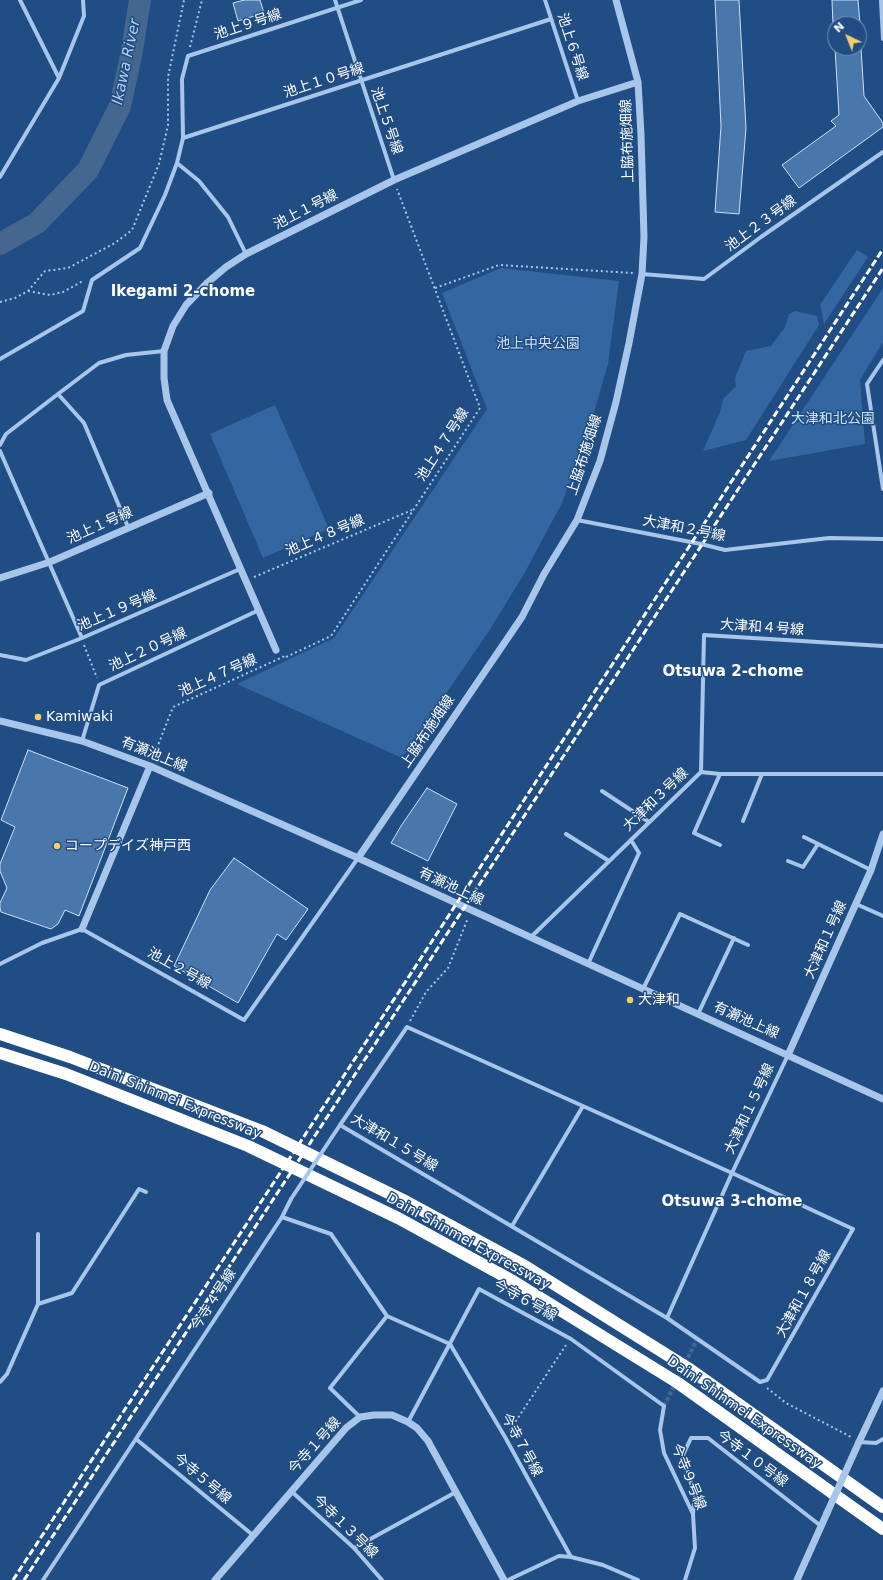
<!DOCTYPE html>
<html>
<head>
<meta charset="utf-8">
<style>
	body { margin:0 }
	#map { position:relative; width:883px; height:1580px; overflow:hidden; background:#204d84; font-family:"DejaVu Sans",sans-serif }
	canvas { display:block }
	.north { position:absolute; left:827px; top:16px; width:40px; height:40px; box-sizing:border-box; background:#204d84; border:1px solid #7994b5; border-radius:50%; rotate:317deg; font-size:11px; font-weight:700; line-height:16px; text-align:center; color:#fff }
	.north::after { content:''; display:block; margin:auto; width:14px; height:18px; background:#f6cc69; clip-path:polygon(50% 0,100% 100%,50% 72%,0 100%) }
</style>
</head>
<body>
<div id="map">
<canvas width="883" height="1580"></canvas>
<div class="north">N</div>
</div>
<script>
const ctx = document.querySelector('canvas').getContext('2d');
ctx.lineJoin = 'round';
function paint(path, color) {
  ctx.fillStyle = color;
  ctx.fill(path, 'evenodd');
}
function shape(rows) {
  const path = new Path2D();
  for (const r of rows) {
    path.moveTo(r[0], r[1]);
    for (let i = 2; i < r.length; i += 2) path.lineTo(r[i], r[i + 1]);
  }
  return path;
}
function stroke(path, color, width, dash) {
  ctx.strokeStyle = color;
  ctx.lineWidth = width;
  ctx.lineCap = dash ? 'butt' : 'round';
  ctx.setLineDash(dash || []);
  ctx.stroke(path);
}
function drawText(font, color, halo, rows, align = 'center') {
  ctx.font = font + ' "DejaVu Sans","Noto Sans JP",sans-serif';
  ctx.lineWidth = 3;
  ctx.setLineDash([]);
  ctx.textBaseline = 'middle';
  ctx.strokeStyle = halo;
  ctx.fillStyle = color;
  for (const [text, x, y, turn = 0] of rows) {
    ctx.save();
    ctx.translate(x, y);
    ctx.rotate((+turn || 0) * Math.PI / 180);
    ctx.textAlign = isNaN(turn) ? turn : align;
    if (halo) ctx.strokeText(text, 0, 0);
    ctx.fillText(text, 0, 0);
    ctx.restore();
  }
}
paint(shape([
	[857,250,868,257,824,324,820,305],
	[501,268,619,281,608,364,587,437,562,503,524,574,489,631,402,758,237,684,334,638,487,409,442,293],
	[883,288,883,342,860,380,865,444,769,461],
	[795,311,817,316,819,325,746,440,703,451,720,412,723,399,736,386,735,378,746,351,771,346,785,327,789,314],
	[275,405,329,529,263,558,210,434]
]), '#3466a1');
stroke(shape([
	[0,244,37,223,88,170,120,106,131,56,140,0]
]), '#45668e', 22);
const building = shape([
	[244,0,260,0,264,13,238,21,233,3,244,0],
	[715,0,739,0,746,128,739,214,715,212,721,126,715,0],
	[832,0,858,0,860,24,833,24,832,0],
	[835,48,861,48,864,96,883,123,883,127,799,188,782,165,836,126,831,121,839,115,835,48],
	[28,750,128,788,79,916,65,910,58,924,51,929,1,912,0,908,0,903,7,888,0,871,0,864,15,827,1,820,28,750],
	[427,788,457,804,428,861,391,843,401,826,427,788],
	[234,858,308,909,286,940,277,934,238,1003,174,966,210,890,234,858]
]);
paint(building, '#4977ac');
stroke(building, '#cde0f7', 1);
stroke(shape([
	[664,1406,697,1339]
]), '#416896', 4, [4, 2]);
stroke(shape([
	[190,47,202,0],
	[435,288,499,265,633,273],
	[28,291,50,295,63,292,83,281],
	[0,302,15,298,28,291,45,271,68,268,115,243,132,230,159,164,168,125,168,77,184,0],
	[254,577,412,510],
	[84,645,97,678],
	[286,657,331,636,480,408,397,189],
	[153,758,173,707,285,656],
	[410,1021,426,992,448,968,468,918],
	[767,1388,786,1403,851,1437],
	[510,1430,566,1345]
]), '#a8c6e9', 2, [2, 3]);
stroke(shape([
	[20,0,59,78],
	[335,0,394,180],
	[361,0,188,56,182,79,183,138,551,19],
	[545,0,578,101],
	[881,0,883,39],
	[177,163,199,181,228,217,246,254],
	[0,177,59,78,84,16,83,0],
	[642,274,704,279,761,237,883,152],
	[0,359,83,311,92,280,140,248,165,195,177,163,183,138],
	[883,360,867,384,883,489],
	[58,394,99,363,126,355,164,351],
	[0,445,6,434,58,394,84,423,128,527],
	[0,451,82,638],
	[577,520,701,544,725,550,829,538,883,539],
	[0,655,26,660,82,638,240,569],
	[82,741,99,685,259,610],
	[701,772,704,635,883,646],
	[720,774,694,833,720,845],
	[602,791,649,822],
	[743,821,762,774],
	[566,834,609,861],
	[804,837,871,870],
	[788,861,803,867,818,844],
	[856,904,883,916],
	[531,937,701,772,720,774,883,774],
	[0,964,42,943,82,929,244,1020,358,858],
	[588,964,639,853,631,840],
	[643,989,680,914,748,945],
	[698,1014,734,938],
	[332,1137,340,1125],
	[282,1217,291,1199],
	[512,1226,583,1106],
	[38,1304,72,1293,139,1189,146,1192],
	[667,1318,760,1382,767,1380,853,1229,732,1173,407,1027,340,1125,667,1318,732,1173,788,1055],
	[0,1382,7,1374,38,1304,38,1234],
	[360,1417,330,1388,387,1316],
	[408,1422,479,1289,571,1339,664,1406,660,1430,664,1453,693,1514,695,1548,685,1580],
	[136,1439,254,1536],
	[859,1442,876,1443,883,1439],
	[291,1491,354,1548,382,1580],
	[693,1514,695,1497,683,1455,691,1438,708,1438,821,1526],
	[354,1548,456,1492],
	[43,1580,282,1217,331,1234,387,1316,450,1344,505,1437,571,1557],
	[508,1580,559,1556,571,1557,603,1565,638,1580]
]), '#a8c6e9', 4);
stroke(shape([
	[0,578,50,562,209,493],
	[276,650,167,400,164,378,164,351,173,326,186,305,207,283,226,267,246,254,394,180,578,101,638,82],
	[0,721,82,741,150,766,358,858,883,1099],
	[358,858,522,617,544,574,577,520,600,461,616,402,629,343,642,274,644,237,641,135,638,82,616,0],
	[82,929,150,766],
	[788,1055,871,870,883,834],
	[859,1442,883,1391],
	[215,1580,346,1428,360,1417,374,1415,392,1415,408,1422,417,1428,428,1441,504,1580],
	[797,1580,827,1513]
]), '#a8c6e9', 7);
stroke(shape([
	[0,1034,70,1057,262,1131,407,1202,525,1266,688,1368,883,1507],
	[0,1053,66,1074,248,1146,398,1218,513,1281,678,1383,883,1529]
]), '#fff', 12);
stroke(shape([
	[13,1580,423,955,883,249],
	[24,1580,883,268]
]), '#fff', 3, [7, 3]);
stroke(shape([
	[291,1199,332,1137]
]), '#a8c6e9', 4);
stroke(shape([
	[827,1513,859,1442]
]), '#a8c6e9', 7);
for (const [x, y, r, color] of [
	[38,717,4,"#f6cc69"],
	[57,846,4,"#f6cc69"],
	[630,1000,4,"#f6cc69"]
]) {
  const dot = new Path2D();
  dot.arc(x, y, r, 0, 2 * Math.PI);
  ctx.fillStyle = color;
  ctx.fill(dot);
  stroke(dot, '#204d84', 1.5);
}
drawText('14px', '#fff', '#204d84', [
	["池上９号線",248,25,-18],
	["池上６号線",572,47,72],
	["池上１０号線",324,81,-18],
	["池上５号線",386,121,71],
	["上脇布施畑線",628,141,-92],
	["池上１号線",306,210,-27],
	["池上２３号線",761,224,-36],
	["池上４７号線",443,445,-57],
	["上脇布施畑線",585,455,-72],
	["池上１号線",100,526,-24],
	["大津和２号線",684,529,11],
	["池上４８号線",325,536,-23],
	["池上１９号線",117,611,-23],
	["大津和４号線",762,628,4],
	["池上２０号線",148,650,-25],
	["池上４７号線",218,676,-24],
	["上脇布施畑線",428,732,-56],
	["有瀬池上線",154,755,22],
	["大津和３号線",656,800,-44],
	["有瀬池上線",451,887,25],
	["大津和１号線",826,940,-66],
	["池上２号線",179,969,29],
	["有瀬池上線",746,1021,24],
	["Daini Shinmei Expressway",175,1101,22],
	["大津和１５号線",750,1109,-65],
	["大津和１５号線",394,1143,31],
	["Daini Shinmei Expressway",468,1242,29],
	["大津和１８号線",804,1294,-61],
	["今寺４号線",214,1300,-57],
	["今寺６号線",525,1301,29],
	["Daini Shinmei Expressway",744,1413,35],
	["今寺７号線",521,1445,61],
	["今寺１号線",315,1446,-48],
	["今寺１０号線",752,1459,37],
	["今寺９号線",688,1477,68],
	["今寺５号線",202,1479,40],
	["今寺１３号線",345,1527,44]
]);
drawText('14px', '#cde0f7', '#204d84', [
	["池上中央公園",538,344],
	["大津和北公園",833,419]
]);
drawText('14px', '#fff', '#204d84', [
	["Kamiwaki",46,717],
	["コープデイズ神戸西",65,846],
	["大津和",638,1000]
], 'left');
drawText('italic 15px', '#b4d0f1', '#204d84', [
	["Ikawa River",127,62,-78]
]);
drawText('bold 15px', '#fff', '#204d84', [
	["Ikegami 2-chome",183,292],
	["Otsuwa 2-chome",733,672],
	["Otsuwa 3-chome",732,1202]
]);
</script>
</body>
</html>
